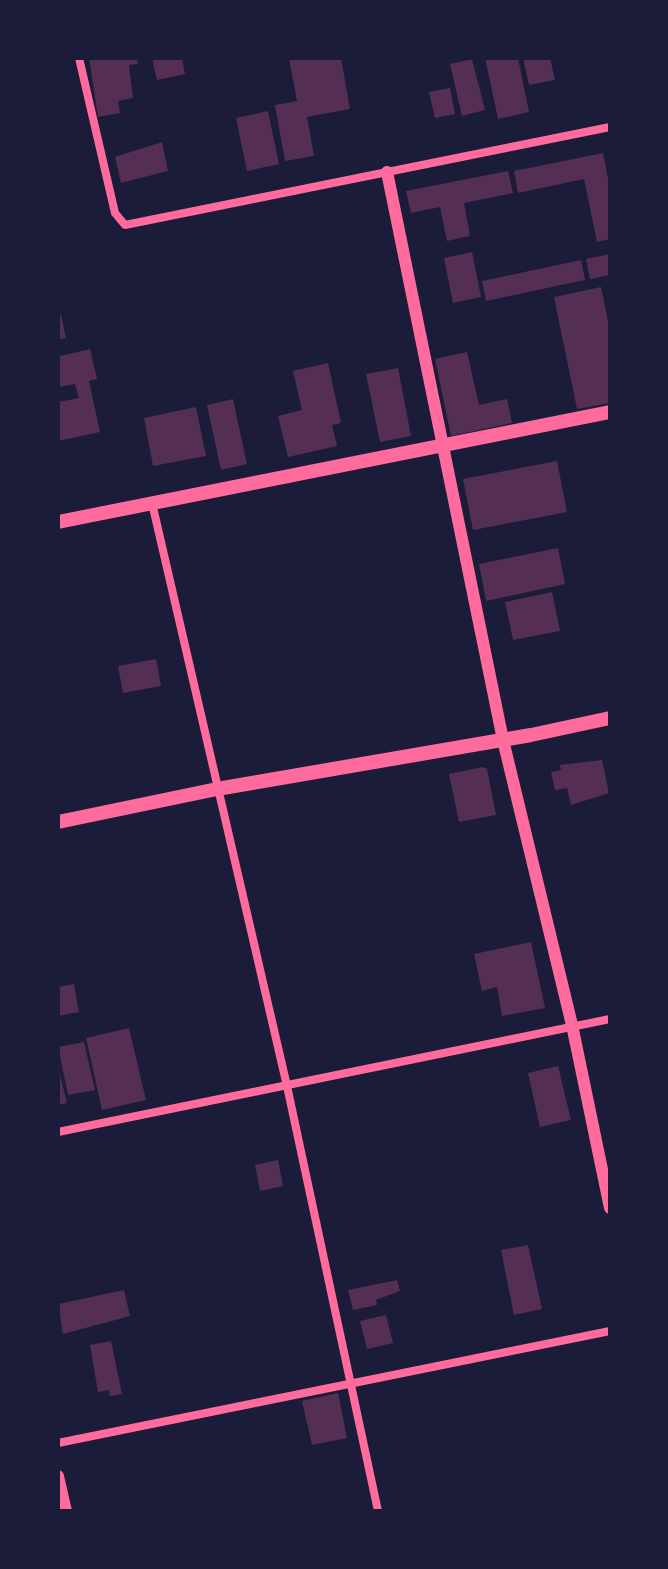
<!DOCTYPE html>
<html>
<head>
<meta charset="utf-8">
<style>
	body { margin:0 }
	#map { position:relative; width:668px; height:1569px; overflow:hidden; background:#1b1b3a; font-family:Jost,sans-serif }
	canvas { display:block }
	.frame { position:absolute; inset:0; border:60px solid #1b1b3a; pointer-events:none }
</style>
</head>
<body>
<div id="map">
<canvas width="668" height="1569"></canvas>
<div class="frame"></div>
</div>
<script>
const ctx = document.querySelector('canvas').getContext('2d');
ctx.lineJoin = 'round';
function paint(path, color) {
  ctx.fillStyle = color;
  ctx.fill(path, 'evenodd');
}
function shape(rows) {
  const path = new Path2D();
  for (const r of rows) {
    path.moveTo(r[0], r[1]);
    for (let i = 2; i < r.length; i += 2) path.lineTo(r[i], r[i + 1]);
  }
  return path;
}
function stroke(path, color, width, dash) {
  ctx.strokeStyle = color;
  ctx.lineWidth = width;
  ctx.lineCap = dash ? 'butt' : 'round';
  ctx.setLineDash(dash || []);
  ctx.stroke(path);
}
paint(shape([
	[89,58,137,58,138,64,129,65,133,98,118,101,120,113,98,117],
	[152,58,182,58,185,74,157,80],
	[289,58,341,58,350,109,307,117,314,156,285,161,275,105,297,101],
	[485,58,518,58,529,112,498,119],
	[523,58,550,58,555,80,529,85],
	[472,59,485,110,462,116,450,64],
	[450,88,455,114,435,118,429,92],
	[268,111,279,164,247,171,236,118],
	[162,142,168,171,121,183,115,157],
	[603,153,610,189,610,239,597,242,584,179,518,193,514,171],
	[508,171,513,193,464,203,470,236,447,241,440,207,411,213,406,191],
	[472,252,481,297,453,303,444,258],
	[610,254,610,275,590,279,586,259],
	[581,260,585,280,486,301,482,281],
	[601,287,610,331,610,403,577,409,554,297],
	[61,315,66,338,58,340,58,316],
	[58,347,61,356,90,349,97,379,89,381,100,432,58,441,58,402,79,398,75,384,59,387],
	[467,352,479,405,507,399,512,423,451,436,435,359],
	[328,363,341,423,332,425,337,446,288,457,278,416,302,410,293,371],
	[398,368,411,436,380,442,366,374],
	[233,399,247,464,221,470,207,405],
	[196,407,206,456,153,466,144,418],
	[557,461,567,512,473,530,463,479],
	[558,548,565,584,486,601,479,564],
	[552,592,560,631,513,640,505,602],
	[156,659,161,686,123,693,118,666],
	[602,760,609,793,571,805,567,788,555,790,551,772,561,770,560,765],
	[483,767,487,769,496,815,459,822,449,774],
	[531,942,545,1008,502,1016,497,987,482,991,474,954],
	[74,984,79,1012,58,1016,58,987],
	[129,1028,146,1100,102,1110,86,1038],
	[84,1042,95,1090,68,1095,58,1047],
	[558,1066,571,1120,540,1127,528,1073],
	[58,1067,67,1103,58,1105],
	[278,1160,283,1186,260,1191,255,1165],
	[528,1245,542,1309,514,1315,501,1250],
	[397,1280,400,1291,376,1300,377,1305,353,1310,348,1290],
	[124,1290,130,1316,63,1334,58,1304],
	[386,1315,393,1343,367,1349,360,1321],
	[111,1341,122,1394,110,1396,109,1390,98,1392,90,1345],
	[338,1393,347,1438,312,1445,302,1401]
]), '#542f53');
stroke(shape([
	[79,58,115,213,125,225,610,127],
	[152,503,287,1086,378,1511],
	[58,1132,610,1019],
	[58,1443,610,1331]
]), '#ff6b9d', 8);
stroke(shape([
	[387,172,503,740,572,1025,610,1208],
	[58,1476,66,1511]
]), '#ff6b9d', 12);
stroke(shape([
	[58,522,610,412],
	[58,822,217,789,531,735,610,718]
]), '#ff6b9d', 14);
</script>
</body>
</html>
